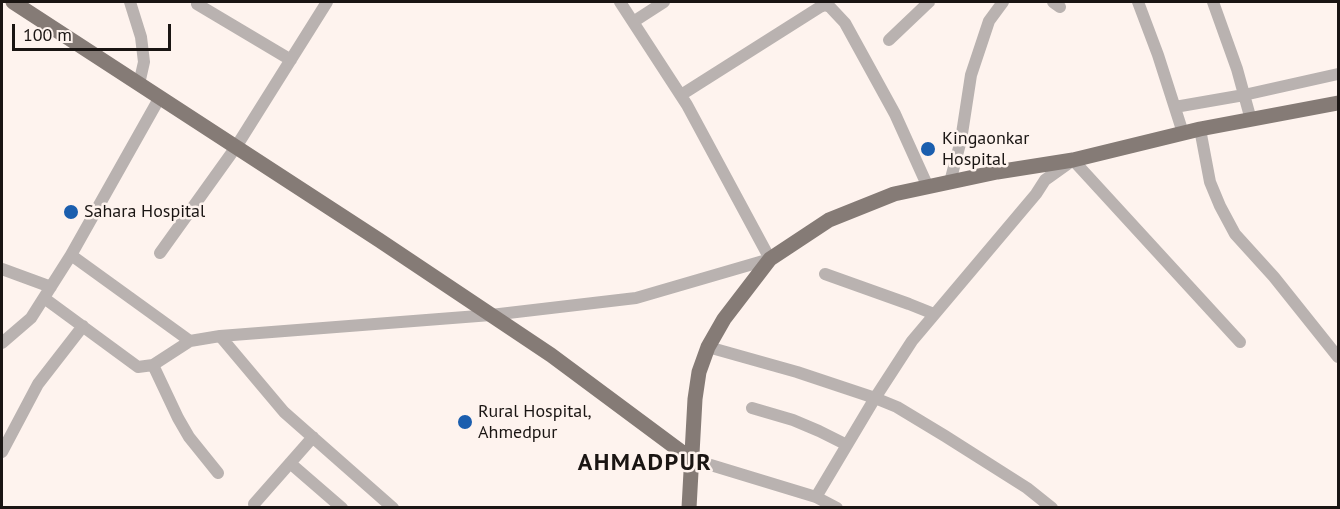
<!DOCTYPE html>
<html>
<head>
<meta charset="utf-8">
<style>
	body { margin:0 }
	#map { position:relative; width:1340px; height:509px; overflow:hidden; background:#fef3ee; font-family:"PT Sans",sans-serif }
	canvas { display:block }
	.frame { position:absolute; inset:0; border:3px solid #1a1513; pointer-events:none }
	.scale { position:absolute; left:12px; top:24px; width:159px; height:27px; box-sizing:border-box; border:3px solid #1a1513; border-top:0; padding-left:8px; font-size:18px; line-height:21px; white-space:nowrap; color:#1a1513; -webkit-text-stroke:4px #fef3ee; paint-order:stroke }
</style>
</head>
<body>
<div id="map">
<canvas width="1340" height="509"></canvas>
<div class="frame"></div>
<div class="scale">100 m</div>
</div>
<script>
const ctx = document.querySelector('canvas').getContext('2d');
ctx.lineJoin = 'round';
function shape(rows) {
  const path = new Path2D();
  for (const r of rows) {
    path.moveTo(r[0], r[1]);
    for (let i = 2; i < r.length; i += 2) path.lineTo(r[i], r[i + 1]);
  }
  return path;
}
function stroke(path, color, width, dash) {
  ctx.strokeStyle = color;
  ctx.lineWidth = width;
  ctx.lineCap = dash ? 'butt' : 'round';
  ctx.setLineDash(dash || []);
  ctx.stroke(path);
}
function drawText(font, color, halo, rows, align = 'center') {
  ctx.font = font + ' "PT Sans",sans-serif';
  ctx.lineWidth = 5;
  ctx.setLineDash([]);
  ctx.textBaseline = 'middle';
  ctx.strokeStyle = halo;
  ctx.fillStyle = color;
  for (const [text, x, y, turn = 0] of rows) {
    ctx.save();
    ctx.translate(x, y);
    ctx.rotate((+turn || 0) * Math.PI / 180);
    ctx.textAlign = isNaN(turn) ? turn : align;
    if (halo) ctx.strokeText(text, 0, 0);
    ctx.fillText(text, 0, 0);
    ctx.restore();
  }
}
stroke(shape([
	[130,2,141,37,144,62,139,84],
	[1053,2,1060,7],
	[1138,2,1158,55,1183,133],
	[1213,2,1237,69,1251,120],
	[197,4,291,60],
	[633,22,664,2],
	[889,40,929,2],
	[681,95,820,7,825,5,830,7,845,23,895,114,928,187],
	[160,97,71,255,190,341,220,336],
	[1175,107,1244,95,1338,74],
	[1200,129,1210,182,1220,206,1235,234,1274,277,1338,357],
	[950,182,961,140,971,75,989,21,1003,2],
	[160,253,236,147,327,2],
	[2,269,51,287],
	[825,274,909,304,934,314],
	[44,298,138,367,153,365,190,341],
	[2,343,31,318,71,255],
	[708,347,797,372,875,398,897,407,945,436,1027,488,1052,508],
	[153,365,178,418,189,437,218,473],
	[752,408,793,420,819,431,847,445],
	[2,452,38,384,83,326],
	[691,459,816,497,837,508],
	[290,463,342,508],
	[816,497,875,398,912,341,1036,194,1045,180,1073,160,1240,342],
	[254,504,313,437],
	[393,508,284,412,220,336,491,315,636,298,770,259,687,105,620,2]
]), '#b9b2b0', 12);
stroke(shape([
	[13,2,379,240,551,355,691,459],
	[689,508,695,399,699,372,708,347,724,319,770,259,829,220,894,194,997,172,1073,160,1200,129,1338,103]
]), '#857b76', 15);
for (const [x, y, r, color] of [
	[928,149,8,"#1b5eae"],
	[71,212,8,"#1b5eae"],
	[465,422,8,"#1b5eae"]
]) {
  const dot = new Path2D();
  dot.arc(x, y, r, 0, 2 * Math.PI);
  ctx.fillStyle = color;
  ctx.fill(dot);
  stroke(dot, '#fef3ee', 2);
}
drawText('18px', '#1a1513', '#fef3ee', [
	["Kingaonkar",942,139],
	["Hospital",942,160],
	["Sahara Hospital",84,212],
	["Rural Hospital,",478,412],
	["Ahmedpur",478,433]
], 'left');
ctx.letterSpacing = '1.5px';
drawText('bold 24px', '#1a1513', '#fef3ee', [
	["AHMADPUR",645,463]
]);
ctx.letterSpacing = '0px';
</script>
</body>
</html>
